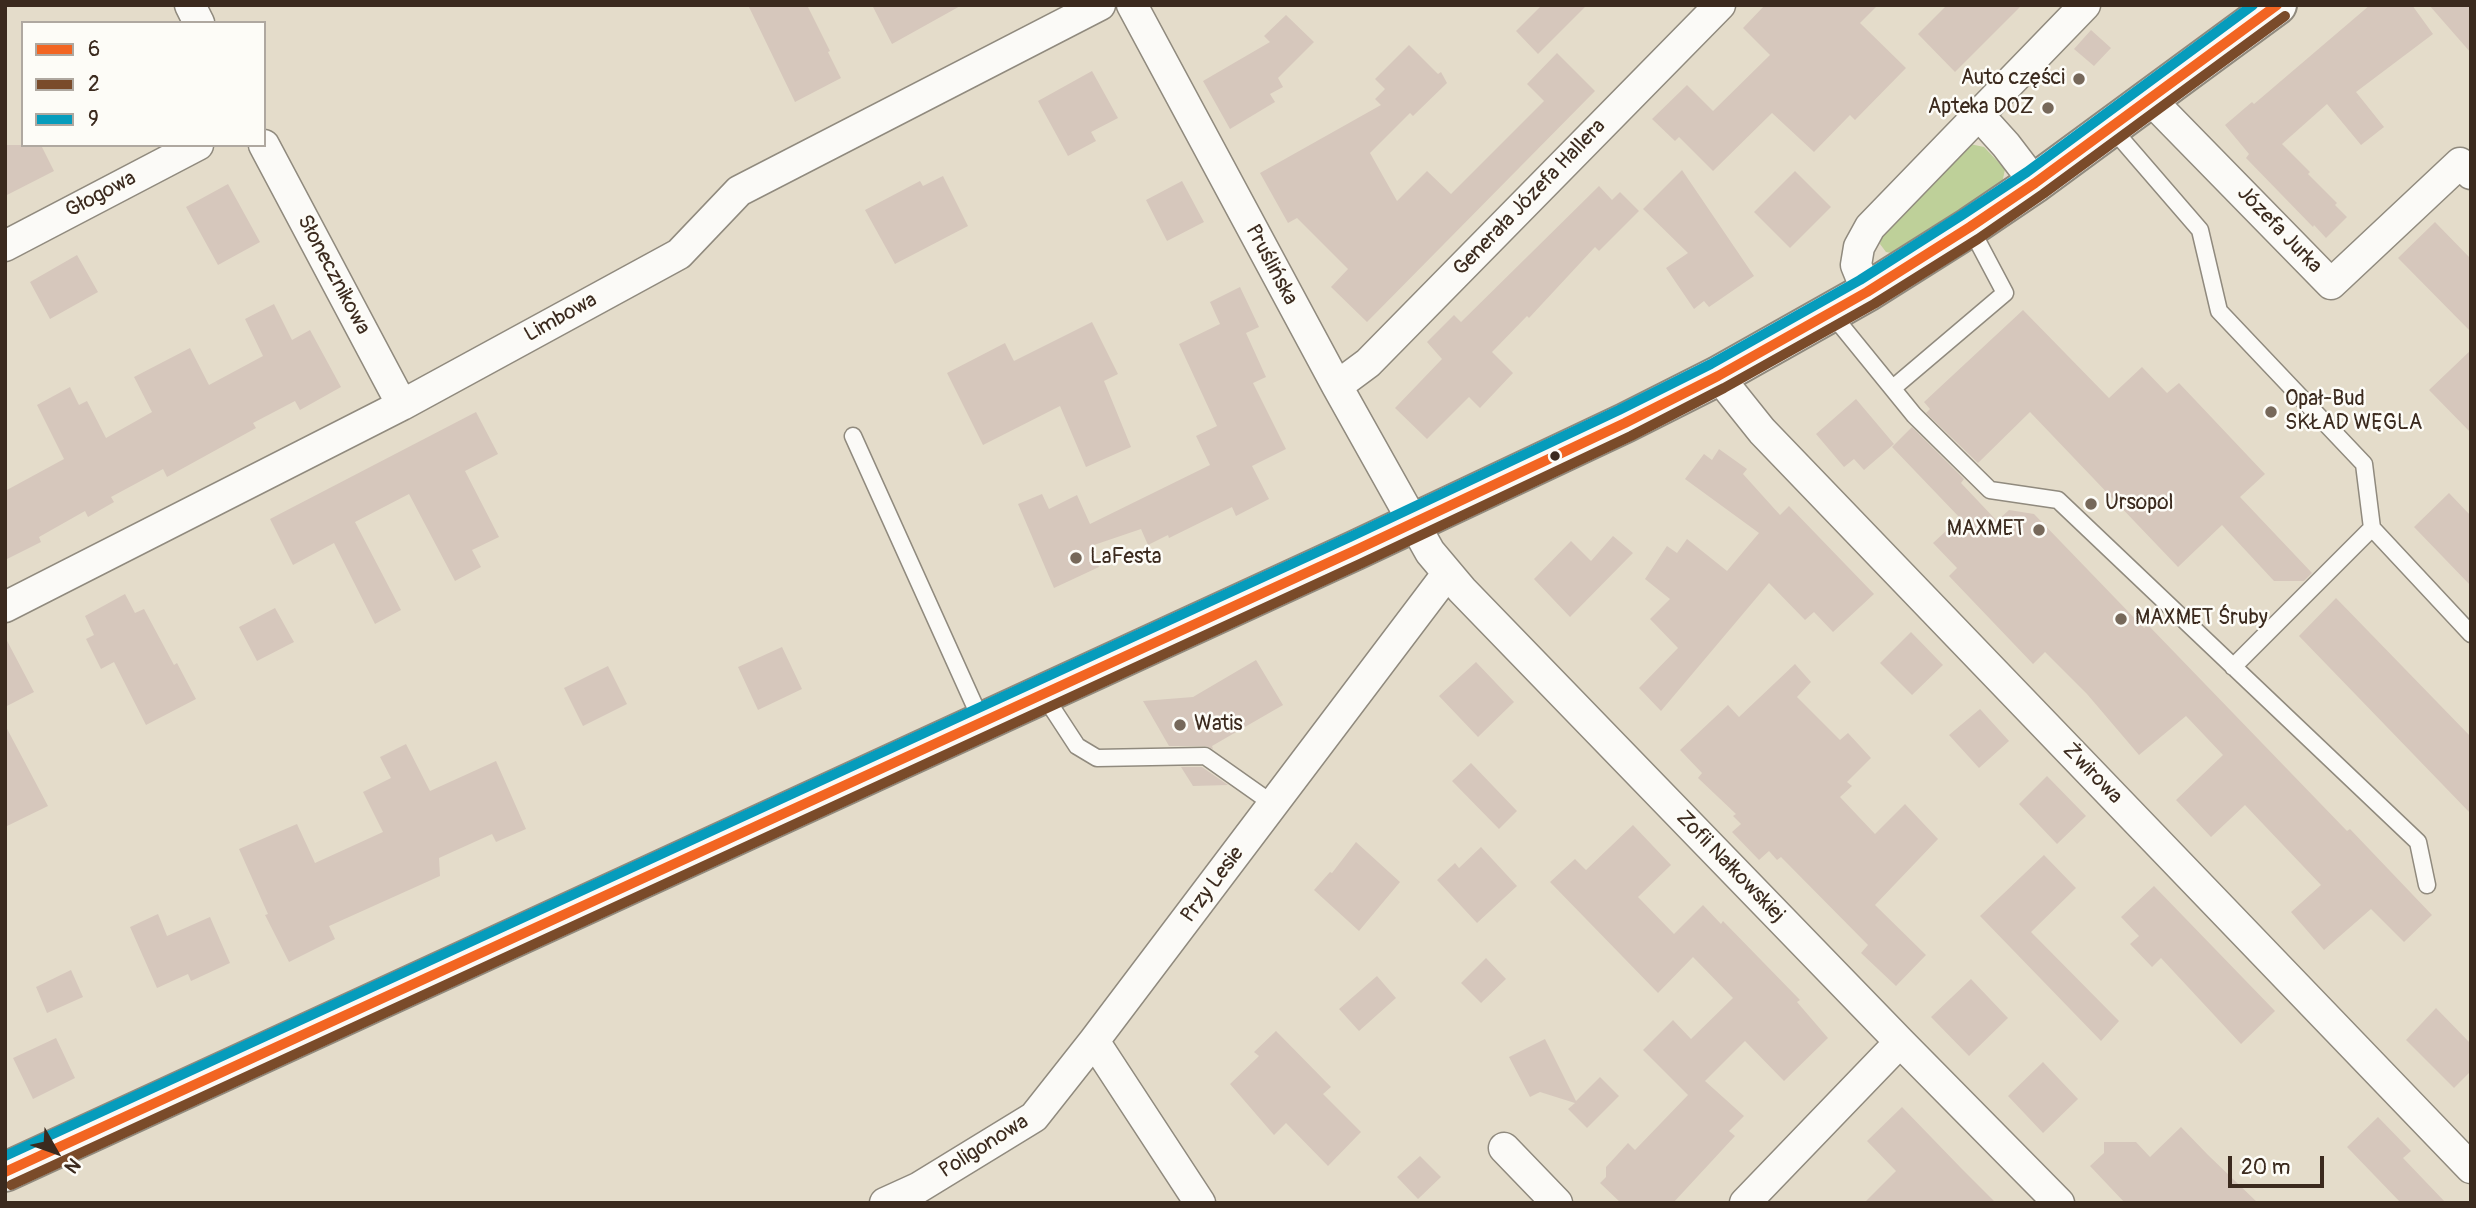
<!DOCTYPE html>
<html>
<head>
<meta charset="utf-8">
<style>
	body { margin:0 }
	#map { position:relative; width:2476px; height:1208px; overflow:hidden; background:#e4dcca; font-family:Pangolin,sans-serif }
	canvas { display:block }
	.frame { position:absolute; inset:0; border:7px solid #3b2a1e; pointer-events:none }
	.legend { position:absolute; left:21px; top:21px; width:245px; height:126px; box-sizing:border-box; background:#fdfcf7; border:2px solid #afa8a0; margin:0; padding:9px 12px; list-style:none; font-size:21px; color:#3b2a1e }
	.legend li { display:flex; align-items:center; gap:14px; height:35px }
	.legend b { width:35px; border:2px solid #afa8a0 }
	.north { position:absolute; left:21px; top:1117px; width:70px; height:70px; -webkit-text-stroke:5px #fdfcf7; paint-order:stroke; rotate:130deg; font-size:19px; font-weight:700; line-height:28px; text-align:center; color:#3b2a1e }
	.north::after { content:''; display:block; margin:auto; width:24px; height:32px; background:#3b2a1e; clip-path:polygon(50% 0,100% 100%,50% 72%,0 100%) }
	.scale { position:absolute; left:2228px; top:1156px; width:96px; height:32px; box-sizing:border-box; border:4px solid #3b2a1e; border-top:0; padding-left:9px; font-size:21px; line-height:24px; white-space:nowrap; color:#3b2a1e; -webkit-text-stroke:5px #fdfcf7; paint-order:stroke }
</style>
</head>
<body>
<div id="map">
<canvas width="2476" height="1208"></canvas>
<div class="frame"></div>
<ul class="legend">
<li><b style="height:9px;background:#f26522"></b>6</li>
<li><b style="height:9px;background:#7a4b2a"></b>2</li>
<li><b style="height:9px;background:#069cbc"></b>9</li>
</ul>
<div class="north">N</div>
<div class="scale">20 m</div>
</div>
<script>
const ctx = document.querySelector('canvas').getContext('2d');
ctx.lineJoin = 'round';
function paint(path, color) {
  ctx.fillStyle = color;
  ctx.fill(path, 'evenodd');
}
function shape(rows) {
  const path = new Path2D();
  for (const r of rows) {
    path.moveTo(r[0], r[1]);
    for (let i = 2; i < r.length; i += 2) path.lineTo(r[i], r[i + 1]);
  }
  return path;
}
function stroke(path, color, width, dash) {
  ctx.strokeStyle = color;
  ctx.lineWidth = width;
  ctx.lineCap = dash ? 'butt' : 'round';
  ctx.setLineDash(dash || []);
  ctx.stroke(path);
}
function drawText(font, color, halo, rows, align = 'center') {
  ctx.font = font + ' Pangolin,sans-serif';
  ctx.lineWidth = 5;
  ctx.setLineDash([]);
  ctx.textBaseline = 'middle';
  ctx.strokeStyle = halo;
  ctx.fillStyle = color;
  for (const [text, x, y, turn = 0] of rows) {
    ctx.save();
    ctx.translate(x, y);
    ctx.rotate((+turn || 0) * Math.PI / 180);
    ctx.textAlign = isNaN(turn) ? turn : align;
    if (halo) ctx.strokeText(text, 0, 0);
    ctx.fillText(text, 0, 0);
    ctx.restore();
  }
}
paint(shape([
	[1970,144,1984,147,2005,169,2002,184,1896,254,1886,252,1880,244,1882,234]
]), '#bed099');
paint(shape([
	[748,5,807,5,830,51,828,52,841,78,795,102],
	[872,5,962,5,892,44],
	[1542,5,1587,5,1538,54,1516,31],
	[1765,5,1878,5,1860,23,1906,68,1855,120,1850,115,1814,152,1772,113,1713,171,1679,137,1675,141,1652,119,1687,85,1713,111,1770,55,1743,28],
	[1947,5,2022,5,1955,72,1918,34],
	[2370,5,2412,5,2433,34,2356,92,2384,127,2361,145,2327,104,2282,144,2310,172,2308,174,2337,203,2335,205,2347,217,2326,238,2314,225,2313,227,2246,158,2249,154,2225,125,2252,102,2254,104],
	[2429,5,2471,5,2471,53],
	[1286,15,1314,42,1278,78,1283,87,1270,94,1275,102,1230,129,1203,81,1270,42,1264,36],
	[2091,30,2111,48,2094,66,2074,49],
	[1409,45,1438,74,1441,72,1447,83,1413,116,1410,113,1370,153,1397,201,1427,171,1451,194,1544,101,1527,84,1557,53,1595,91,1367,322,1331,287,1348,269,1297,218,1288,223,1260,173,1381,105,1375,99,1385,89,1375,79],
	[1092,71,1118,118,1091,132,1096,141,1068,156,1038,101],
	[5,145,41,145,54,171,5,196],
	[1682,170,1754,276,1709,307,1704,301,1694,309,1666,268,1688,253,1643,209],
	[1795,171,1831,207,1790,248,1754,212],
	[943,176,968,226,895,264,865,210,920,181,923,186],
	[1182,181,1204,222,1167,241,1146,200],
	[228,184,260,242,218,265,186,207],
	[1599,186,1612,200,1620,192,1639,211,1599,251,1595,247,1529,318,1527,316,1492,352,1513,373,1480,408,1469,397,1427,439,1395,408,1442,359,1427,342,1454,315,1461,322],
	[2435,222,2471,259,2471,332,2398,258],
	[77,255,98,292,50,319,30,282],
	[1240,287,1259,327,1246,333,1266,377,1253,383,1286,449,1252,466,1269,499,1236,516,1232,507,1169,538,1168,535,1148,545,1141,529,1091,546,1099,567,1054,588,1018,504,1042,494,1049,509,1077,495,1090,524,1210,465,1196,436,1217,426,1179,344,1220,324,1210,302],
	[274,304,292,340,310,330,341,387,300,410,295,401,253,423,256,428,167,477,163,469,111,497,114,502,88,517,85,511,39,537,41,542,5,560,5,491,64,459,37,405,70,387,79,405,87,401,106,438,152,412,134,377,190,348,209,385,263,356,245,319],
	[2023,310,2109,398,2142,367,2167,393,2179,383,2265,474,2240,497,2312,573,2304,581,2274,581,2222,525,2178,567,2030,412,1978,463,1926,413,1930,409,1924,402],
	[1092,322,1118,374,1104,381,1131,447,1086,467,1060,406,983,445,947,373,1005,343,1014,361],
	[2471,350,2471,433,2429,390],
	[1856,399,1894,444,1864,470,1854,459,1844,467,1816,434],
	[476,412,498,454,465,471,499,537,472,550,481,567,455,581,409,494,355,522,401,610,375,624,334,543,293,565,270,519],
	[1912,427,1964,479,1961,483,1997,521,2009,510,2034,514,2144,628,2148,625,2347,831,2350,829,2432,915,2404,942,2371,909,2324,950,2291,912,2321,885,2245,805,2211,837,2176,800,2223,755,2186,716,2139,755,2087,694,2045,652,2033,664,1949,576,1957,568,1933,543,1960,518,1892,447],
	[1719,449,1747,469,1743,474,1780,515,1789,506,1874,594,1833,632,1814,612,1805,620,1769,583,1661,711,1639,688,1678,648,1650,619,1670,599,1645,579,1667,546,1677,553,1687,539,1727,571,1759,533,1685,479,1704,454,1712,460],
	[2449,493,2471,516,2471,586,2414,527],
	[1613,536,1633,553,1570,617,1534,579,1571,541,1591,561],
	[125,594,135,613,144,609,174,665,177,663,196,699,146,725,114,662,101,669,86,639,94,635,85,616],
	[2336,598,2471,737,2471,814,2299,636],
	[275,608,294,642,257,661,239,627],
	[1911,632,1943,665,1912,695,1880,663],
	[5,637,34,692,5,707],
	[782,647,802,689,758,710,738,667],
	[1256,660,1283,705,1212,746,1213,749,1205,746,1169,746,1143,701,1193,697],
	[1476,662,1514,702,1478,737,1439,696],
	[1795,664,1811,682,1797,697,1840,740,1848,733,1871,758,1847,782,1852,786,1840,797,1875,834,1905,804,1938,839,1875,905,1926,955,1896,986,1861,953,1868,945,1781,857,1777,860,1769,851,1759,860,1732,832,1741,824,1733,816,1736,814,1698,778,1702,773,1680,750,1728,705,1739,717],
	[608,666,627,704,583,726,564,688],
	[1980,709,2009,741,1979,768,1949,735],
	[5,725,48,806,5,827],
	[406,744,430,791,496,761,526,829,496,842,492,834,439,858,440,876,329,926,335,939,289,962,265,915,268,914,239,849,297,824,315,863,383,832,363,792,391,778,380,757],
	[1471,763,1517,811,1499,829,1452,781],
	[1181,767,1202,767,1228,785,1193,786],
	[2047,776,2086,816,2057,844,2019,804],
	[1633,825,1671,865,1638,897,1674,934,1703,905,1721,924,1723,921,1800,1000,1797,1002,1828,1038,1784,1081,1745,1041,1705,1081,1744,1116,1729,1131,1735,1136,1673,1203,1621,1203,1600,1183,1606,1177,1606,1167,1628,1143,1635,1150,1688,1095,1643,1050,1673,1020,1691,1039,1733,998,1693,957,1658,993,1550,882,1575,859,1586,870],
	[1356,842,1400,882,1359,931,1314,890,1330,872,1332,873],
	[1481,847,1517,886,1477,923,1437,880,1455,863,1459,868],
	[2044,855,2076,888,2031,932,2119,1021,2101,1041,1980,916],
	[2154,886,2275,1011,2241,1044,2161,958,2152,967,2130,944,2139,936,2121,917],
	[158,914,167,936,210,917,230,963,191,981,188,974,157,988,130,927],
	[1486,958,1506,979,1481,1003,1461,983],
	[71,970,83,997,47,1013,36,987],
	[1377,976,1396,998,1359,1031,1339,1009],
	[1971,979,2008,1018,1969,1056,1931,1017],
	[2436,1008,2471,1044,2471,1071,2454,1088,2406,1040],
	[1276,1031,1331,1087,1323,1094,1361,1132,1328,1166,1286,1123,1274,1135,1230,1084,1259,1056,1254,1052],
	[56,1038,75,1078,33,1099,13,1058],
	[1545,1039,1576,1101,1600,1077,1619,1096,1587,1128,1568,1109,1575,1103,1540,1092,1530,1097,1509,1057],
	[2043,1062,2078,1099,2043,1133,2008,1096],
	[1902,1107,1961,1168,1996,1203,1864,1203,1896,1171,1867,1141],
	[2378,1117,2411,1151,2403,1158,2446,1203,2401,1203,2347,1147],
	[2181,1127,2208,1155,2258,1203,2125,1203,2090,1166,2104,1153,2104,1142,2136,1142,2150,1157],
	[1420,1156,1441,1177,1418,1199,1397,1177]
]), '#d6c7bc');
const lane = shape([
	[2111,127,2200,230,2219,311,2364,464,2372,528],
	[1831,313,1914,415,1990,490,2058,500,2418,842,2427,885],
	[1893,388,2005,293,1970,227],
	[853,436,982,722],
	[2233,667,2372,528,2471,634],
	[1043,694,1077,746,1097,758,1205,756,1273,804]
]);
const street = shape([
	[190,5,199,23],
	[1132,5,1337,386,1430,552,1462,590,1900,1042,2059,1203],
	[2150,99,2331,284,2460,163,2471,174],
	[1978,114,2006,145,2035,183],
	[264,145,402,405],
	[5,246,198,145],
	[1867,292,1856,265,1859,247,1870,227,2085,5],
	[1718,376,1762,431,2471,1168],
	[1337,386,1368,363,1720,5],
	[5,607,402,405,679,254,739,191,1100,5],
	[1504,1148,1557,1203],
	[885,1203,918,1188,1034,1117,1094,1041],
	[1200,1203,1094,1041,1447,574],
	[1745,1203,1900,1042]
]);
const secondary = shape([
	[5,1172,1356,550,1625,423,1718,376,1867,292,1970,227,2035,183,2277,5]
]);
stroke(lane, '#908a7e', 19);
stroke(street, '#908a7e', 33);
stroke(secondary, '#908a7e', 42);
stroke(lane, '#fbfaf7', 16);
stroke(street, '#fbfaf7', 30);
stroke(secondary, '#fbfaf7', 38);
stroke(shape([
	[5,1172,1356,550,1625,423,1718,376,1867,292,1970,227,2035,183,2277,5]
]), '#f26522', 10);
stroke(shape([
	[11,1185,1362,563,1631,436,1724,388,1874,304,1978,239,2043,194,2285,16]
]), '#7a4b2a', 10);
stroke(shape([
	[5,1156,1350,537,1619,410,1711,364,1860,280,1962,215,2027,172,2253,5]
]), '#069cbc', 10);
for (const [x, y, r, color] of [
	[2079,79,7,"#76685a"],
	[2048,108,7,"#76685a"],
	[2271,412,7,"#76685a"],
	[1555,456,6,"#3b2a1e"],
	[2091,504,7,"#76685a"],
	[2039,530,7,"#76685a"],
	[1076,558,7,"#76685a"],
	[2121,619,7,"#76685a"],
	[1180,725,7,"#76685a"]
]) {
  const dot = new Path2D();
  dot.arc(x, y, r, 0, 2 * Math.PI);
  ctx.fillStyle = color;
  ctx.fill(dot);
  stroke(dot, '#fdfcf7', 2.5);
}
drawText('21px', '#3b2a1e', '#fdfcf7', [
	["Auto części",2065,79,"right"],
	["Apteka DOZ",2034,108,"right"],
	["Opał-Bud",2285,400],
	["SKŁAD WĘGLA",2285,424],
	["Ursopol",2105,504],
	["MAXMET",2025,530,"right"],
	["LaFesta",1090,558],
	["MAXMET Śruby",2135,619],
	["Watis",1194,725]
], 'left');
drawText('21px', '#3b2a1e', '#fdfcf7', [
	["Głogowa",101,195,-28],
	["Generała Józefa Hallera",1530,198,-46],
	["Józefa Jurka",2279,230,46],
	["Pruślińska",1271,265,62],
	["Słonecznikowa",333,275,62],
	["Limbowa",561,318,-29],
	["Żwirowa",2092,774,46],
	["Zofii Nałkowskiej",1730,867,46],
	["Przy Lesie",1213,885,-53],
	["Poligonowa",984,1147,-32]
]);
</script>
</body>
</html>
